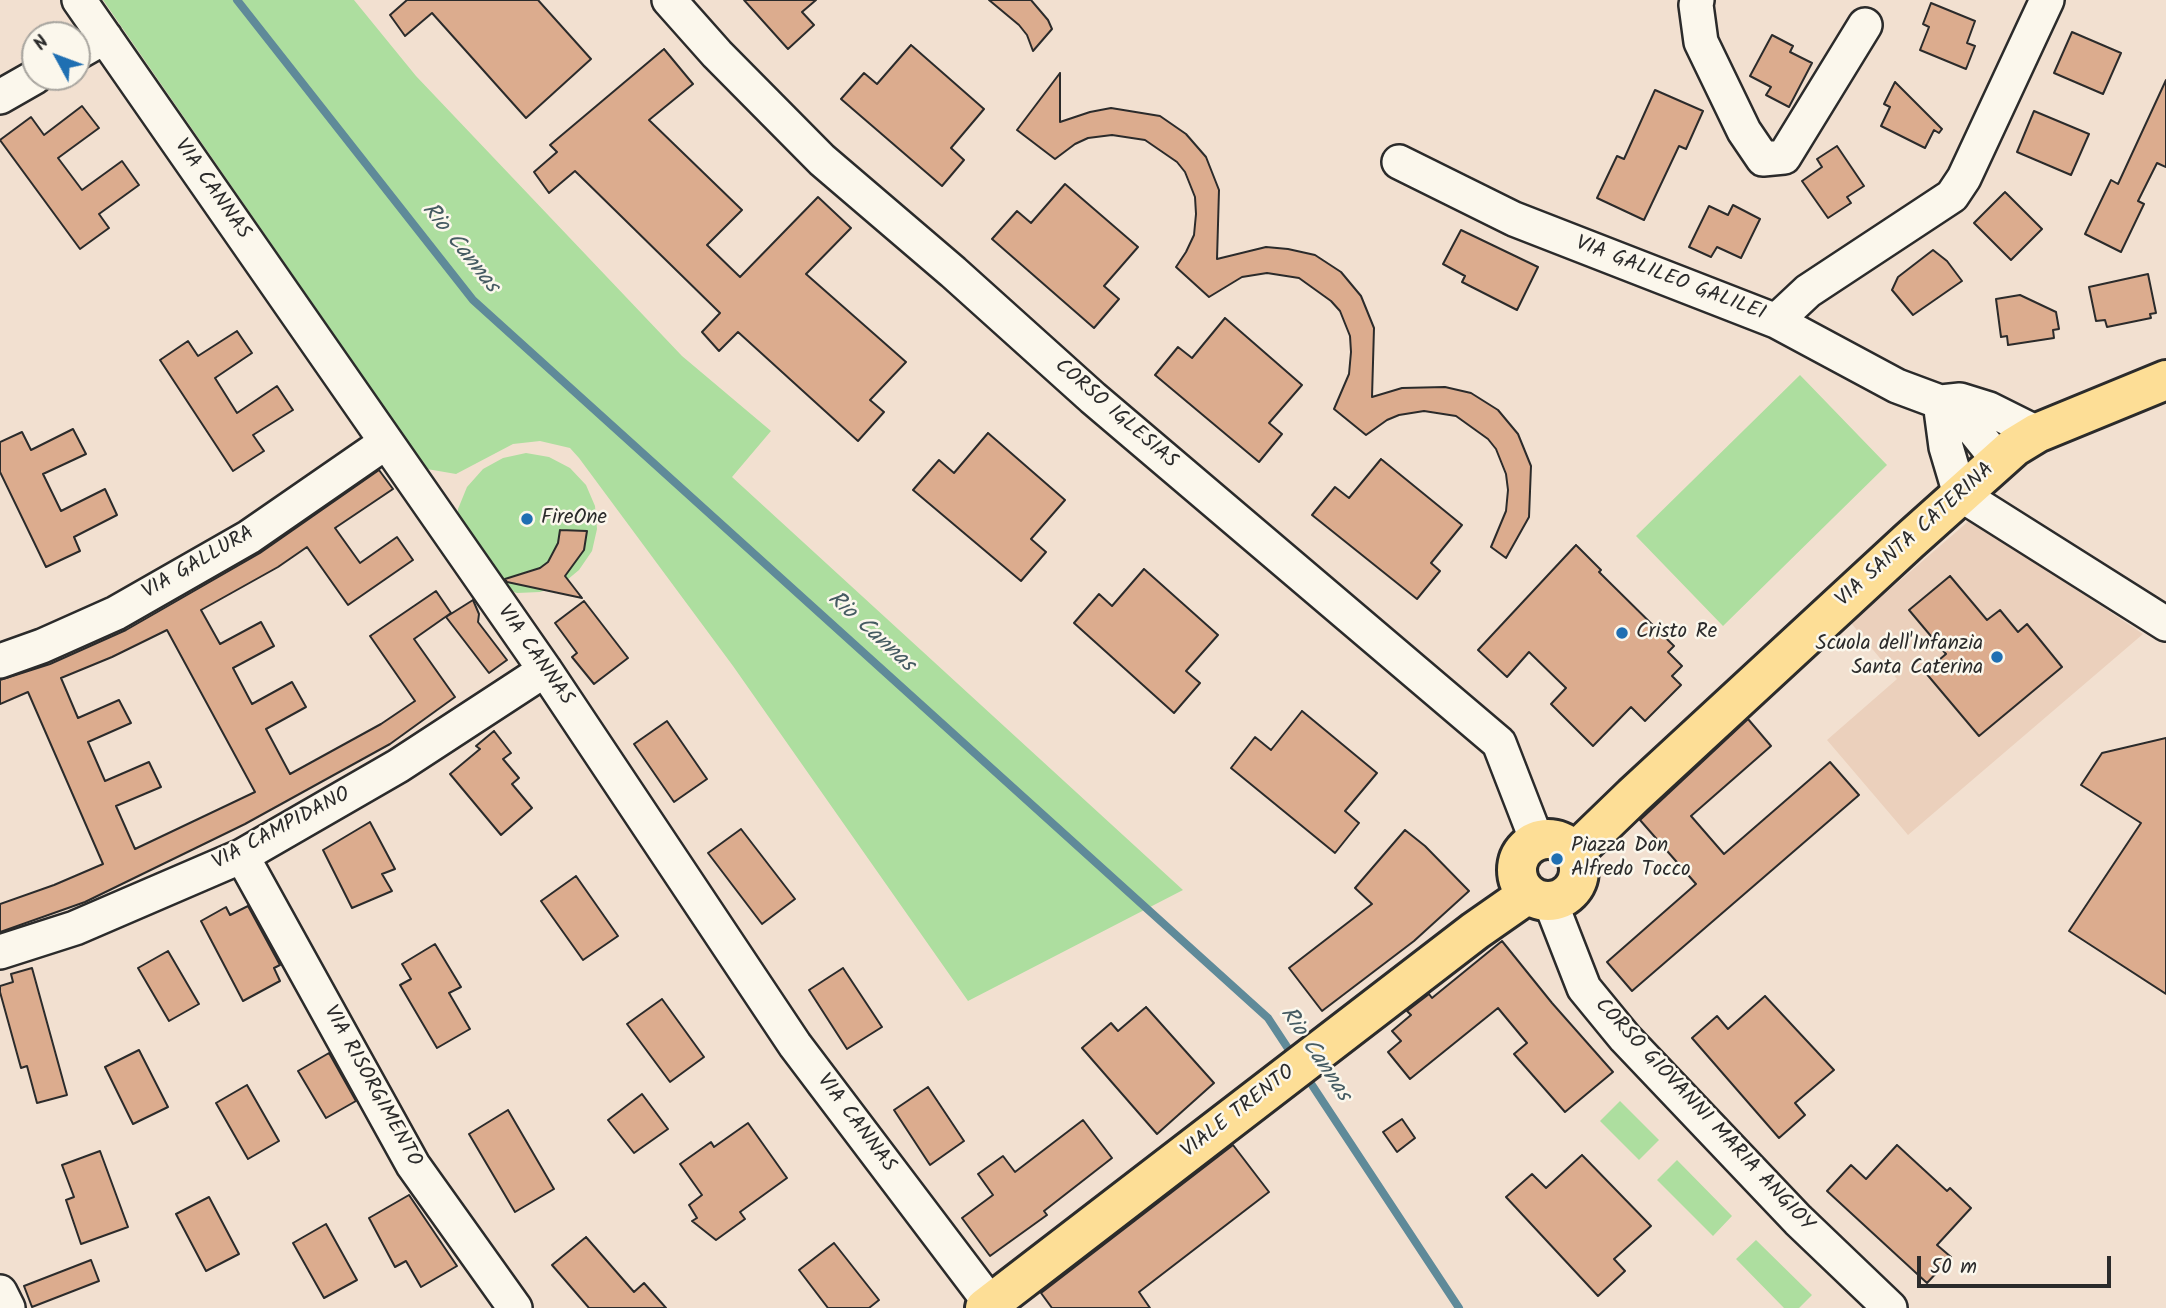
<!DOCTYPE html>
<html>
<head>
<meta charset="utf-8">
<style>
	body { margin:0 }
	#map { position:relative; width:2166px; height:1308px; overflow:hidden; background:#f2e0d0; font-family:Kalam,sans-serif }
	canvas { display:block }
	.north { position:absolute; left:21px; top:21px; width:70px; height:70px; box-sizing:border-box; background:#fbf7ec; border:2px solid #a8a59f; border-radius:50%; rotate:311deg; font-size:19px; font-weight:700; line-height:28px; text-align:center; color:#2b2b2b }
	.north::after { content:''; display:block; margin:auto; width:24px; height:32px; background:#1f6fb2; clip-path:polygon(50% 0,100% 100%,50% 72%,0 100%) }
	.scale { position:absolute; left:1917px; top:1256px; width:194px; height:32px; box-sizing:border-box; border:4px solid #2b2b2b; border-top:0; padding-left:9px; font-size:21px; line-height:24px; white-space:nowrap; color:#2b2b2b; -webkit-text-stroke:5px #fbf7ec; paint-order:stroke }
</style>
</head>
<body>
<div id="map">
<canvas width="2166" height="1308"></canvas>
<div class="north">N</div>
<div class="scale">50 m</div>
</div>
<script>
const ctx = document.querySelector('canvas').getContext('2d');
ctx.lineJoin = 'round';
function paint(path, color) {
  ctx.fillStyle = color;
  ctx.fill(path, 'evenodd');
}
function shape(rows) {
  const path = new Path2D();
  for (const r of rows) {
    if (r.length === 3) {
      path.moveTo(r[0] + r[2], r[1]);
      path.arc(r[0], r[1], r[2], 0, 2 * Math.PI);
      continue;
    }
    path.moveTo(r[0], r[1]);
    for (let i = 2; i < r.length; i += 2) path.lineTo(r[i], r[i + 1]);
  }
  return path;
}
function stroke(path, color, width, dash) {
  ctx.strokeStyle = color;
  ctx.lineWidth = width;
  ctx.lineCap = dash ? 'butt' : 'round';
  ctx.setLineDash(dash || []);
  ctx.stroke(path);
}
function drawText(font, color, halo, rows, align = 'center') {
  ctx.font = font + ' Kalam,sans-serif';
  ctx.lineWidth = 5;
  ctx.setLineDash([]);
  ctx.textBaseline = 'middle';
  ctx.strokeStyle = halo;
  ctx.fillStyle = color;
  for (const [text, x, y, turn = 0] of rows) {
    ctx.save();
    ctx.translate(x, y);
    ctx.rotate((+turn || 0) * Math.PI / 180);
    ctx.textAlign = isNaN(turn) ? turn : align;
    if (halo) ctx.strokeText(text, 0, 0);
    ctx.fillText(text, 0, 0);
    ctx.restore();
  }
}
paint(shape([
	[1971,519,2143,634,1908,835,1827,740,1897,679,1851,623]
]), '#ebd0bc');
paint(shape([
	[103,0,354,0,416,76,682,356,771,431,732,477,1183,890,968,1001,733,666,579,458,570,448,540,441,513,444,456,474,427,469],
	[1800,375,1887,465,1723,626,1636,536],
	[526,453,549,457,570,468,586,485,595,506,597,529,592,551,579,570,561,585,540,592,517,593,495,586,458,532,458,509,467,487,483,469,503,458],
	[1620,1101,1659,1140,1639,1160,1600,1121],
	[1677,1160,1732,1216,1713,1236,1657,1180],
	[1756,1240,1812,1295,1799,1308,1784,1308,1736,1259]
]), '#adde9f');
stroke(shape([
	[237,0,473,300,1268,1018,1295,1059],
	[1306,1076,1459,1308]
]), '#5f8a99', 8);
const building = shape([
	[407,0,538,0,591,59,526,118,432,13,405,36,390,15,407,0],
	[744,0,816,0,802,12,814,25,788,49,744,0],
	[989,0,1031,0,1048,20,1052,29,1033,51,1027,35,1019,25,989,0],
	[1931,3,1975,21,1967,43,1975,46,1966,69,1920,50,1929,27,1923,24,1931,3],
	[2072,32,2121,53,2103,94,2054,73,2072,32],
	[1772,35,1793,46,1790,52,1812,63,1789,107,1766,95,1771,87,1750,76,1772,35],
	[911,45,984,109,951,148,964,160,942,186,841,99,864,73,877,84,911,45],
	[664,49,693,84,649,120,742,210,707,245,740,277,818,197,851,228,806,274,906,362,870,400,884,412,858,441,738,332,719,351,702,332,720,313,575,171,549,193,534,172,557,152,550,145,664,49],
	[1060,73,1060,122,1090,112,1111,108,1160,116,1186,134,1206,157,1219,190,1217,259,1266,247,1288,249,1315,255,1341,272,1361,296,1374,328,1372,397,1402,388,1445,387,1471,393,1498,410,1518,434,1531,466,1529,517,1506,558,1491,547,1506,511,1508,490,1506,474,1496,449,1488,439,1456,416,1424,411,1399,415,1387,420,1366,435,1334,409,1349,374,1351,352,1350,336,1340,311,1331,301,1299,278,1267,273,1242,277,1209,297,1176,267,1186,252,1194,235,1196,214,1195,197,1185,172,1177,162,1145,140,1112,135,1088,138,1075,144,1055,159,1017,130,1060,73],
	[2166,80,2166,167,2157,163,2138,201,2144,204,2121,252,2085,234,2111,180,2118,184,2166,80],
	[1895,82,1942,129,1939,133,1934,130,1925,148,1881,126,1890,107,1884,104,1895,82],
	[1655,90,1703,111,1686,149,1679,146,1644,220,1597,198,1617,156,1624,159,1655,90],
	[82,106,99,128,58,158,82,190,122,161,139,185,99,214,109,228,80,249,0,140,31,117,44,135,82,106],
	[2034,111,2089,134,2071,175,2017,152,2034,111],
	[1837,146,1864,186,1847,197,1851,203,1828,218,1802,181,1822,167,1817,159,1837,146],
	[1065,184,1138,247,1104,286,1119,299,1094,328,992,239,1017,211,1031,223,1065,184],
	[2005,192,2042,229,2011,260,1974,223,2005,192],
	[1733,205,1760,219,1741,258,1717,247,1711,257,1689,247,1709,206,1728,215,1733,205],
	[1461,230,1538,267,1517,310,1462,282,1465,276,1443,264,1461,230],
	[1933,250,1947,261,1962,281,1913,315,1892,290,1898,277,1933,250],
	[2148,274,2156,313,2150,314,2151,318,2107,327,2105,320,2096,321,2089,287,2148,274],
	[2020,295,2056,312,2059,329,2053,330,2054,338,2008,345,2007,336,2001,337,1996,299,2020,295],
	[1225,318,1302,385,1269,423,1282,434,1259,462,1155,375,1178,347,1192,358,1225,318],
	[237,331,252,353,215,378,237,413,277,386,293,410,253,435,264,451,233,471,160,360,188,341,198,356,237,331],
	[73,429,86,454,43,474,61,511,105,489,117,515,74,537,80,551,46,567,0,472,0,442,22,432,31,450,73,429],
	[988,433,1065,500,1031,539,1046,552,1021,581,913,490,939,460,954,473,988,433],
	[1381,459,1462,525,1431,563,1440,571,1417,599,1312,515,1335,487,1349,498,1381,459],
	[379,470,393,489,335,528,360,563,397,537,413,560,348,605,307,547,278,567,201,610,220,644,261,622,274,646,233,668,252,704,292,682,306,707,266,729,290,774,381,724,415,701,370,636,436,591,451,613,414,639,455,697,390,744,245,824,85,902,0,932,0,904,54,885,103,864,28,692,0,704,0,680,50,664,126,630,260,553,379,470],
	[167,630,255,792,135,849,116,806,161,787,149,762,105,781,88,742,131,723,119,700,78,718,61,678,112,657,167,630],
	[560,530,587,531,584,550,565,576,582,598,507,582,505,579,540,568,548,562,558,543,560,530],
	[1576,545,1601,570,1599,572,1674,646,1668,652,1682,666,1672,676,1681,685,1645,721,1631,707,1593,746,1551,704,1566,688,1529,652,1507,677,1478,650,1576,545],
	[1144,569,1218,635,1186,671,1200,683,1174,713,1074,623,1099,594,1112,606,1144,569],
	[1950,576,1987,620,2000,610,2018,632,2027,624,2062,667,1979,736,1925,672,1946,654,1909,610,1950,576],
	[473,600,479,614,478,622,507,660,489,673,446,617,473,600],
	[584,601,628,658,594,684,572,657,577,653,555,623,584,601],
	[1302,711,1377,773,1345,811,1359,823,1335,853,1231,768,1255,737,1271,750,1302,711],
	[1748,719,1771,746,1691,816,1724,854,1830,762,1859,795,1632,991,1607,962,1696,884,1640,820,1748,719],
	[667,721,707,779,674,802,634,744,667,721],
	[494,731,511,753,503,759,519,778,512,784,532,808,501,835,450,774,480,749,476,746,494,731],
	[2166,738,2166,994,2069,931,2141,823,2081,785,2102,753,2166,738],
	[370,822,395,869,382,874,392,891,352,908,323,850,370,822],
	[741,829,795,899,762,924,708,853,741,829],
	[1405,830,1425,846,1469,891,1414,941,1322,1011,1289,968,1372,904,1355,888,1405,830],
	[576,876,618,936,583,960,541,901,576,876],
	[248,906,280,965,274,968,280,981,243,1001,201,921,226,907,230,915,248,906],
	[1502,941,1552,1003,1613,1072,1565,1112,1514,1054,1527,1043,1498,1008,1410,1079,1388,1052,1401,1041,1392,1031,1411,1015,1407,1011,1429,994,1432,998,1502,941],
	[435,944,461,987,449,993,470,1029,437,1048,400,985,411,979,402,964,435,944],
	[168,951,199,1004,169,1021,138,968,168,951],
	[32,968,67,1095,37,1103,27,1066,21,1068,0,992,0,986,13,982,11,974,32,968],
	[843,968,882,1027,847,1049,809,990,843,968],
	[1765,996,1834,1070,1795,1103,1805,1115,1779,1138,1692,1038,1717,1016,1728,1029,1765,996],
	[662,999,704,1057,670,1082,627,1024,662,999],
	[1146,1007,1214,1083,1157,1134,1082,1048,1111,1023,1118,1031,1146,1007],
	[139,1050,168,1107,133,1124,105,1067,139,1050],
	[329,1053,356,1101,326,1118,298,1071,329,1053],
	[247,1085,279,1141,248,1159,216,1103,247,1085],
	[928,1087,964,1141,930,1165,894,1110,928,1087],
	[642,1094,668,1129,634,1153,608,1120,642,1094],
	[508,1110,554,1189,515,1212,469,1134,508,1110],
	[1402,1119,1415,1138,1397,1152,1383,1132,1402,1119],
	[1083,1120,1112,1158,1044,1211,1047,1215,990,1256,962,1218,993,1195,978,1174,1003,1156,1015,1172,1083,1120],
	[748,1123,787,1178,740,1212,745,1219,716,1240,692,1221,697,1218,689,1205,702,1195,680,1164,711,1142,714,1147,748,1123],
	[1233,1145,1269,1192,1139,1292,1150,1308,1052,1308,1041,1293,1233,1145],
	[1897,1145,1947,1191,1950,1188,1971,1208,1937,1245,1951,1257,1927,1283,1827,1191,1851,1165,1866,1179,1897,1145],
	[100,1151,128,1227,81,1244,66,1200,74,1197,62,1165,100,1151],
	[1582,1155,1651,1226,1614,1259,1625,1271,1598,1296,1506,1197,1532,1174,1546,1188,1582,1155],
	[409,1195,457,1266,421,1287,406,1261,395,1267,369,1218,409,1195],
	[209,1197,239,1254,206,1271,176,1214,209,1197],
	[326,1224,357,1280,324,1298,293,1243,326,1224],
	[586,1237,634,1292,644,1283,666,1308,589,1308,552,1265,586,1237],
	[834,1243,879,1300,869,1308,828,1308,799,1270,834,1243],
	[91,1260,99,1281,32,1307,24,1286,91,1260]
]);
paint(building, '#dcac8e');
stroke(building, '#2b2b2b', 2);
const minor = shape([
	[79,0,545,670,795,1045,994,1308],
	[669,0,717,54,822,160,953,272,1093,398,1499,743,1537,841],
	[1697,0,1696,5,1701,42,1744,131,1763,159,1784,157,1865,25],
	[77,53,105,37],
	[0,97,35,77],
	[1399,162,1514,219,1776,321,1897,386,1940,402,1965,419,1999,461],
	[1776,321,1808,291,1952,196,1964,178,2047,0],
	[1940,402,1946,447,1960,494,2166,624],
	[1941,402,1960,400,1989,409,2037,433],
	[0,661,42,646,116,613,249,537,385,443],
	[242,856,413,1165,515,1308],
	[1550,901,1584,988,1625,1038,1798,1220,1890,1308],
	[0,952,75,928,242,856,398,766,545,670],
	[0,1292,8,1308]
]);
const major = shape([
	[1548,870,31],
	[1574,853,1633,796,1909,541,2014,447,2037,433,2166,380],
	[985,1308,1475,931,1528,894]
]);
stroke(minor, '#2b2b2b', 38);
stroke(major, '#2b2b2b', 44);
stroke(minor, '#fbf7ec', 33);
stroke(major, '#fdde96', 38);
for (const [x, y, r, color] of [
	[527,519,7,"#1f6fb2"],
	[1622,633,7,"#1f6fb2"],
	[1997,657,7,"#1f6fb2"],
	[1557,859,7,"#1f6fb2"]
]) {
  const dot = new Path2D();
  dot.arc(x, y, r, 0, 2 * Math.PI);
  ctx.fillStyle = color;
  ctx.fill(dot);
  stroke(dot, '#fbf7ec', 2.5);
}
drawText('21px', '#2b2b2b', '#fbf7ec', [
	["VIA CANNAS",211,190,55],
	["VIA GALILEO GALILEI",1670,280,21],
	["CORSO IGLESIAS",1115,415,41],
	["VIA SANTA CATERINA",1916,536,-42],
	["VIA GALLURA",199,564,-30],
	["VIA CANNAS",534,656,55],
	["VIA CAMPIDANO",282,830,-28],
	["VIA RISORGIMENTO",371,1087,61],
	["VIALE TRENTO",1239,1113,-38],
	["CORSO GIOVANNI MARIA ANGIOY",1703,1116,47],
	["VIA CANNAS",855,1124,53]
]);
drawText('21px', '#2b2b2b', '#fbf7ec', [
	["FireOne",541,519],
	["Cristo Re",1636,633],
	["Scuola dell'Infanzia",1983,645,"right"],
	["Santa Caterina",1983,669,"right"],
	["Piazza Don",1571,847],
	["Alfredo Tocco",1571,871]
], 'left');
drawText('italic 23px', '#455b62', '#fbf7ec', [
	["Rio Cannas",459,249,51],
	["Rio Cannas",870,633,42],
	["Rio Cannas",1314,1055,56]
]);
</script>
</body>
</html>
